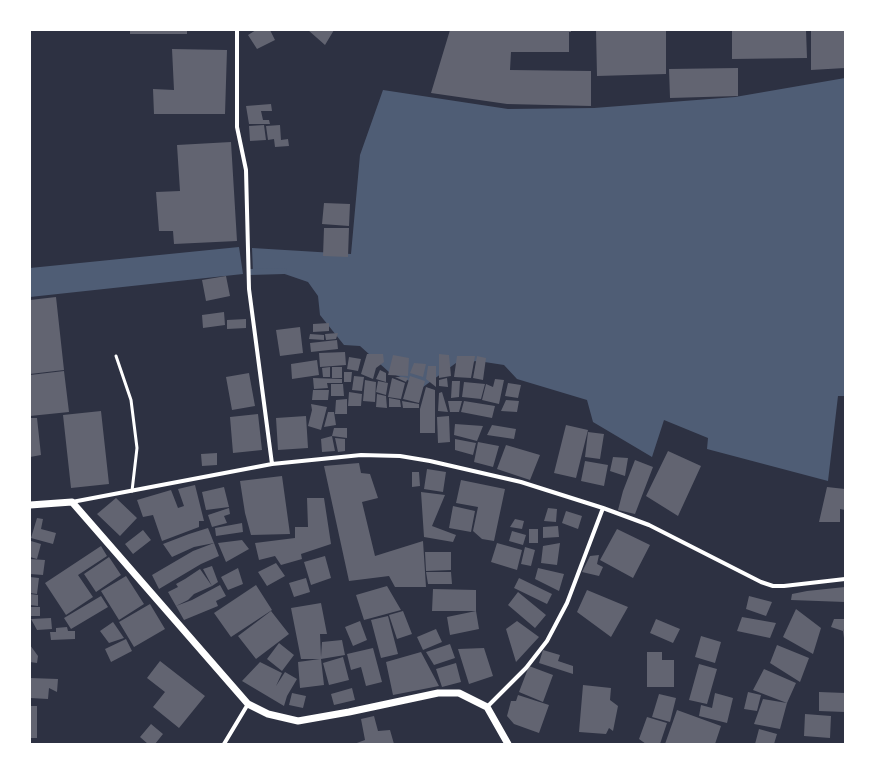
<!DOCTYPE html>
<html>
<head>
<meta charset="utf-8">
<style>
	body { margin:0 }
	#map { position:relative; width:875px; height:774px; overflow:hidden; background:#2d3142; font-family:"Space Grotesk",sans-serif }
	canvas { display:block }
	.frame { position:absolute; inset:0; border:31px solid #fff; pointer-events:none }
</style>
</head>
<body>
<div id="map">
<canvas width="875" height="774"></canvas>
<div class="frame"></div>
</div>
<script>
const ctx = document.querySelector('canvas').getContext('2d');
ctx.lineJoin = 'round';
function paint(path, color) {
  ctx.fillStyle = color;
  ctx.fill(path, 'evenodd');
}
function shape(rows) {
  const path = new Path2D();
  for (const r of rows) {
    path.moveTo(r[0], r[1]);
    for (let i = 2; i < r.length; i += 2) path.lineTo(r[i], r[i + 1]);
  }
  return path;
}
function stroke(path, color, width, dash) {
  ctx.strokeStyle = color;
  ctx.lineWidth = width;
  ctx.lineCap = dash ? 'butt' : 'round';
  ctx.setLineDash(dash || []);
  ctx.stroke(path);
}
paint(shape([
	[845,78,845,396,838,396,828,481,707,449,708,438,664,420,652,457,593,422,587,400,517,379,504,365,478,361,456,363,423,387,389,372,360,346,344,345,320,315,318,296,308,282,273,270,253,273,252,248,351,254,360,155,383,90,508,109,594,108,735,97],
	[239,247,243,274,30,297,30,268]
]), '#4f5d75');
stroke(shape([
	[250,272,284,271]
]), '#4f5d75', 6);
paint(shape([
	[130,30,187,30,187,34,130,34],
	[256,30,270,30,275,40,257,49,248,35],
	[308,30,334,30,325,45],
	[450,30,571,30,571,32,569,32,569,52,511,52,510,70,591,71,591,106,507,104,431,93],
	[596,30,666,30,666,74,597,76],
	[732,30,806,30,807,58,732,59],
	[811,30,845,30,845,68,811,70],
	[172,49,227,50,225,114,154,114,153,89,174,90],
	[738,68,738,96,670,98,669,69],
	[271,104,272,111,261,111,263,120,269,120,270,124,249,124,246,106],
	[264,125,266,140,250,141,249,126],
	[280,125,281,140,288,139,289,146,275,147,274,139,268,140,266,126],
	[231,142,237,241,174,244,173,231,159,231,156,192,180,191,177,145],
	[324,203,350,204,349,226,322,224],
	[324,228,349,228,348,257,323,256],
	[226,276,230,296,206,301,202,280],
	[56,297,64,370,30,374,30,300],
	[224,312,225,325,203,328,202,315],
	[246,319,246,328,227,329,227,320],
	[329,323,329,331,313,332,313,324],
	[300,327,303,353,280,356,276,330],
	[338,333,336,339,326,340,325,334],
	[310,334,324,335,324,340,309,339],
	[337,340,338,349,311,352,310,343],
	[345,352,346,365,320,367,319,353],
	[367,354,383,354,384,362,376,368,373,379,361,374],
	[439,354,449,355,451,376,439,378],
	[393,355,409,358,408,376,388,375],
	[457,356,475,356,471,378,454,377],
	[477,356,486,358,483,380,473,378],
	[349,357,361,359,358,371,347,369],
	[317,360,319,375,292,379,291,364],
	[414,363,426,364,423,377,410,373],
	[428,366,436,366,436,387,426,379],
	[330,367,330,377,323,377,322,368],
	[332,367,342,367,342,378,332,378],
	[380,370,386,373,386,382,376,379],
	[64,371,69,412,30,416,30,375],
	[344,372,352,372,351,382,344,382],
	[249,373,255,406,232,410,226,377],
	[354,376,364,377,362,391,352,390],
	[410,376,425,381,419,403,403,399],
	[395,377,403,377,408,378,406,382],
	[313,378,342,379,342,383,327,383,328,388,314,389],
	[392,378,405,383,401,399,388,397],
	[447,378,448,387,439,386,439,380],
	[495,379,504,380,499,404,482,400,486,384,493,387],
	[365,380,376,382,375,402,363,401],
	[378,381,388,383,386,395,376,392],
	[452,381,460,381,459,397,451,398],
	[464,382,485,384,481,399,462,397],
	[508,383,521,385,518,398,505,396],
	[331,384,343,384,344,396,331,396],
	[426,387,435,390,435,433,420,433,420,409],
	[313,390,329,390,328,400,312,400],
	[349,392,362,394,361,406,348,406],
	[442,392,448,412,438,411,439,393],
	[377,394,386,396,387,408,376,407],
	[389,398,400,400,401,407,389,407],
	[347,399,347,414,335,414,336,400],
	[506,400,519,401,517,412,501,411],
	[402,401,419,404,419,408,403,408],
	[448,401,462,401,459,412,450,412],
	[464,401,495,406,492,418,461,412],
	[311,404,327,407,321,430,308,426,312,410],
	[101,411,109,484,71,488,63,415],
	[328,412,334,412,336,425,324,427],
	[258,414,262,450,233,453,230,417],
	[306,416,308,448,278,450,276,418],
	[449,416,450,442,438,443,437,417],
	[30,418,37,418,41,455,30,457],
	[455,424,483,426,477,441,454,435],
	[492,425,516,429,514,439,487,435],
	[566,425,588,430,576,478,554,473],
	[334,428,347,428,347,438,332,436],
	[588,432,604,434,600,459,585,457],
	[332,436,335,451,322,452,321,439],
	[335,438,345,439,345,451,338,452],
	[455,439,476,443,473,455,455,450],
	[478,442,499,446,493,467,474,462],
	[506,445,540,455,530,480,497,469],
	[668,451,701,466,678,516,646,496],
	[217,453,217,465,202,466,201,454],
	[613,457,628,458,625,476,610,471],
	[635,460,653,467,635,514,618,510,623,491],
	[585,461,608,465,604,486,581,481],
	[359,463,361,473,370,474,378,498,362,502,375,556,423,541,426,587,395,587,389,576,349,581,324,466],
	[427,469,446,472,443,492,424,489],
	[412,472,419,472,420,486,412,487],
	[282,476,290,534,251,535,245,513,240,481],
	[461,480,505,489,494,541,482,539,473,531,478,507,456,503],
	[195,485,204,521,199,521,199,527,162,541,153,515,143,517,137,500,171,490,178,508,184,506,178,489],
	[224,487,229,507,206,510,202,492],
	[827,487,845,489,845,510,840,509,840,522,819,522],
	[421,492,445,495,432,526,456,535,453,542,424,537],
	[116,498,137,518,120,536,97,514],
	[307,498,324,498,331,544,301,554,302,559,281,565,275,556,259,560,255,543,295,538,295,527,308,527],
	[453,506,475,511,471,532,449,528],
	[229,508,230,514,224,516,227,523,212,527,208,515],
	[548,508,557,509,556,522,544,521],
	[566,511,582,516,578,529,562,523],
	[37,518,43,519,41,529,56,533,53,544,31,538],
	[515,519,524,521,522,529,510,527],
	[242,523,243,532,216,536,215,528],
	[558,526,559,537,543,538,543,527],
	[208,528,214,543,194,547,172,557,163,544,189,534],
	[529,529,538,529,538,543,529,543],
	[617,529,650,545,633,578,600,560],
	[143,530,151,540,133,554,125,544],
	[512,531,526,535,523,545,509,541],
	[242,540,249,549,226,562,218,543],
	[31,541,41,544,37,559,30,557],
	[214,543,219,556,201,564,159,589,152,575,193,551],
	[497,543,522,550,517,570,491,562],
	[560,543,557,565,541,563,543,546],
	[101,546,107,556,78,575,93,597,66,615,45,583],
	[525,547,535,550,531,566,521,564],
	[425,552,451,552,451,570,426,571],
	[599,555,597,564,603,567,599,576,582,572,590,556],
	[325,556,331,578,311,585,304,562],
	[109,557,121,575,96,592,84,574],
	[30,559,45,560,43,575,30,574],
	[276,563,285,576,267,586,258,572],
	[212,566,218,582,212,586,203,569],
	[238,568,243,584,228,590,221,577],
	[538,568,564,574,559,591,535,579],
	[200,569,212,586,194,594,188,600,176,606,192,600,220,585,226,596,216,601,218,606,184,620,168,592,178,587,176,584,185,579],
	[426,572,451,572,452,584,428,584],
	[126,576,144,604,119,620,101,591],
	[30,577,39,578,37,594,30,593],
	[306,578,310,592,294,597,289,583],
	[519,578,552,594,547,604,514,588],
	[256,585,272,610,231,637,214,613],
	[387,586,401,610,364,620,356,595],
	[845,587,845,602,791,600,792,594,807,591],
	[433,589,476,590,476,611,479,629,450,635,447,617,476,611,432,611],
	[587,590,628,607,611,637,577,612],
	[518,592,546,615,535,628,508,605],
	[30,594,38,595,38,606,30,605],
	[101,596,108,607,71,629,64,618],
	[749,596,772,602,766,616,746,609],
	[321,603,327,634,320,634,321,657,322,642,342,640,345,655,321,659,324,685,300,688,298,662,320,659,301,659,291,608],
	[150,604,165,629,134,647,119,622],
	[30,607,40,607,40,616,30,616],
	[796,609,821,628,813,654,783,637],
	[271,611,289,634,256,659,238,636],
	[403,611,412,634,397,639,389,615],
	[388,616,398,654,381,658,371,620],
	[742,617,776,623,770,638,737,631],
	[51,618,52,629,37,630,31,619],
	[656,619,680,629,673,643,650,633],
	[834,619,845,619,845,628,843,631,831,627],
	[360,621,367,640,353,646,345,627],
	[517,621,539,637,516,662,506,629],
	[113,622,124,638,109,643,100,631],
	[67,627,68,631,75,631,75,639,51,640,50,632,56,632,56,628],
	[436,629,442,642,423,650,417,637],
	[845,629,845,638,844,638,843,631],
	[701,636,721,642,715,663,695,657],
	[126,639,132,651,111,662,105,649],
	[279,643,294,655,282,671,267,659],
	[450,644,455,658,434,665,426,652],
	[30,645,38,656,37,663,30,662],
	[777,645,809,658,800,682,770,663],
	[373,648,382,682,366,686,361,667,351,670,347,654],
	[484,648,493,676,469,684,458,649],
	[543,650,560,655,558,661,573,666,573,674,539,663],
	[421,652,439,686,393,695,386,662],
	[647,652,662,652,662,660,674,660,674,687,647,687],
	[343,657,349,680,329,685,323,663],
	[160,661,205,696,179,728,153,707,165,692,147,678],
	[260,662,282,673,276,686,285,672,297,679,287,696,284,706,242,681],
	[456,663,461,682,442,687,436,669],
	[699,664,717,669,707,704,689,700],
	[529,666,553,675,543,702,519,692],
	[764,669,796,683,787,703,753,690],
	[30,678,58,679,57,692,49,688,48,699,30,698],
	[583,685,611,688,610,700,618,706,613,731,609,728,606,734,579,732],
	[352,688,355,700,334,705,331,694],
	[748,692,761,695,757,711,744,709],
	[819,692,845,693,845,712,819,711],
	[292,693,306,696,303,708,289,705],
	[715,693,733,698,727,723,699,716,701,705,712,708],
	[659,694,676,698,670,722,652,717],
	[518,695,549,705,539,733,514,724,507,716,511,701,516,701],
	[763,699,787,703,780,729,754,724],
	[30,706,37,706,37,738,30,738],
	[677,710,721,726,715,744,665,744],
	[805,714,831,716,830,738,804,736],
	[374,716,378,731,390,730,394,744,354,744,365,740,361,719],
	[647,717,667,723,660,744,646,744,639,739],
	[151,724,163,734,155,744,148,744,140,737],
	[759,729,777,734,774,744,755,744]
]), '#626471');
stroke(shape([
	[116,356,131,400,137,448,132,491]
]), '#fff', 3);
stroke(shape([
	[237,30,237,127,246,170,249,289,272,464],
	[72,502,272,464,361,455,400,456,430,461,521,482,603,508,649,525,761,582,773,586,784,586,845,579],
	[487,707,526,668,547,641,567,603,603,508],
	[224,744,248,704]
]), '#fff', 4);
stroke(shape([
	[30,505,72,502,248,704,268,714,298,721,349,712,438,693,459,693,487,707,508,744]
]), '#fff', 7);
</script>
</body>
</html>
